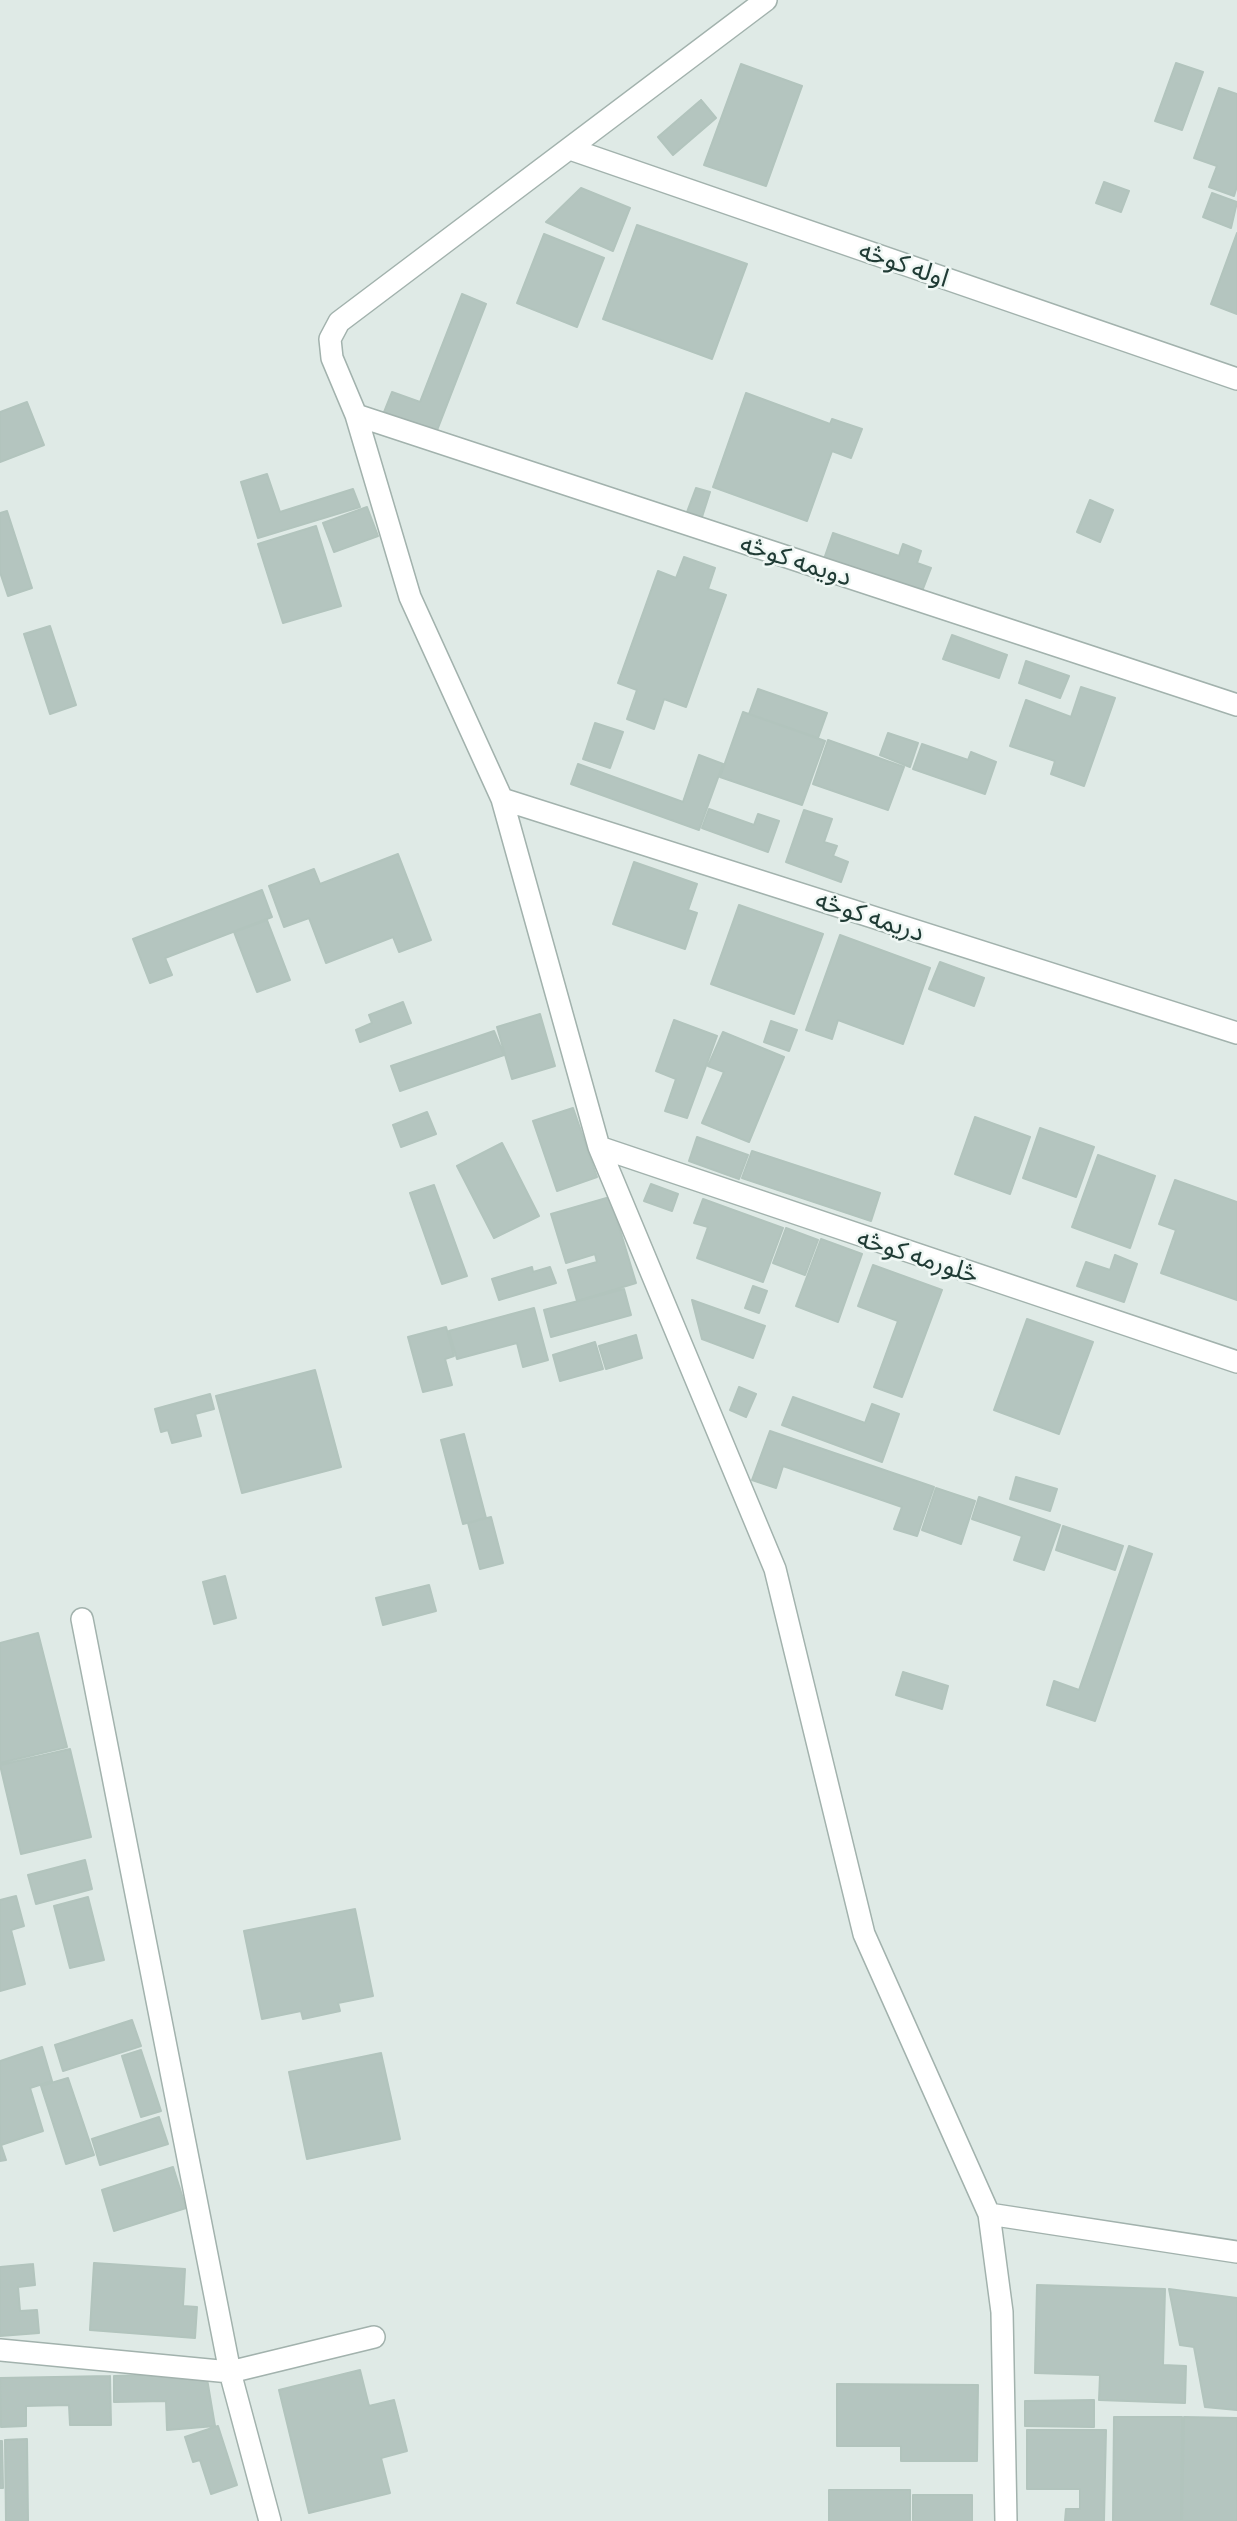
<!DOCTYPE html>
<html>
<head>
<meta charset="utf-8">
<style>
	body { margin:0 }
	canvas { display:block; background:#dfeae6 }
</style>
</head>
<body>
<canvas width="1237" height="2521"></canvas>
<script>
const ctx = document.querySelector('canvas').getContext('2d');
ctx.lineJoin = 'round';
function paint(path, color) {
  ctx.fillStyle = color;
  ctx.fill(path, 'evenodd');
}
function shape(rows) {
  const path = new Path2D();
  for (const r of rows) {
    path.moveTo(r[0], r[1]);
    for (let i = 2; i < r.length; i += 2) path.lineTo(r[i], r[i + 1]);
  }
  return path;
}
function stroke(path, color, width, dash) {
  ctx.strokeStyle = color;
  ctx.lineWidth = width;
  ctx.lineCap = dash ? 'butt' : 'round';
  ctx.setLineDash(dash || []);
  ctx.stroke(path);
}
function drawText(font, color, halo, rows, align = 'center') {
  ctx.font = font + ' Commissioner,"Noto Sans Arabic",sans-serif';
  ctx.lineWidth = 5;
  ctx.setLineDash([]);
  ctx.textBaseline = 'middle';
  ctx.strokeStyle = halo;
  ctx.fillStyle = color;
  for (const [text, x, y, turn = 0] of rows) {
    ctx.save();
    ctx.translate(x, y);
    ctx.rotate((+turn || 0) * Math.PI / 180);
    ctx.textAlign = isNaN(turn) ? turn : align;
    if (halo) ctx.strokeText(text, 0, 0);
    ctx.fillText(text, 0, 0);
    ctx.restore();
  }
}
const building = shape([
	[1176,63,1203,72,1182,130,1155,121,1176,63],
	[741,64,802,86,766,186,704,165,741,64],
	[1219,88,1237,94,1237,186,1234,196,1209,187,1217,166,1194,158,1219,88],
	[701,100,716,118,673,155,658,137,701,100],
	[1104,182,1129,191,1121,212,1096,203,1104,182],
	[581,188,630,208,613,251,546,222,581,188],
	[1212,193,1237,202,1231,228,1203,217,1212,193],
	[637,225,747,264,712,359,603,319,637,225],
	[1237,233,1237,314,1211,304,1237,233],
	[544,234,604,258,577,327,517,303,544,234],
	[462,294,486,304,436,433,384,412,392,392,420,402,462,294],
	[746,393,830,424,832,419,862,429,851,458,832,451,807,521,713,487,746,393],
	[27,402,44,445,0,462,0,412,27,402],
	[267,474,280,512,353,489,360,507,258,538,241,482,267,474],
	[696,488,710,492,702,517,687,512,696,488],
	[1090,500,1113,510,1100,542,1077,532,1090,500],
	[367,507,378,536,334,552,323,523,367,507],
	[7,511,32,588,8,596,0,572,0,513,7,511],
	[316,526,341,606,283,623,258,544,316,526],
	[833,533,899,556,903,544,921,551,917,563,931,568,921,594,824,559,833,533],
	[684,557,715,568,708,589,726,595,686,707,664,699,654,729,627,719,637,690,618,683,658,571,676,578,684,557],
	[50,626,76,705,50,714,24,634,50,626],
	[952,635,1007,655,999,678,943,659,952,635],
	[1026,661,1069,676,1060,698,1019,683,1026,661],
	[1081,687,1115,698,1084,786,1051,774,1055,761,1010,746,1026,700,1071,717,1081,687],
	[758,689,827,713,818,738,749,714,758,689],
	[743,712,825,741,802,805,720,777,743,712],
	[595,723,623,732,610,768,583,759,595,723],
	[888,733,918,743,910,767,880,755,888,733],
	[828,740,904,767,888,810,813,784,828,740],
	[922,744,968,760,971,752,996,762,985,794,913,769,922,744],
	[699,755,723,764,699,830,571,784,578,764,683,802,699,755],
	[709,809,754,825,758,814,779,821,768,852,702,828,709,809],
	[804,810,832,819,824,842,837,846,833,856,848,862,841,882,786,862,804,810],
	[398,854,431,940,399,952,393,937,326,963,309,918,284,927,269,886,314,869,320,884,398,854],
	[634,862,697,884,688,910,697,913,685,949,613,924,634,862],
	[262,890,272,917,165,958,172,975,150,983,133,939,262,890],
	[739,905,823,934,794,1014,711,984,739,905],
	[267,920,290,980,257,992,234,932,267,920],
	[840,935,930,968,903,1044,838,1020,832,1039,806,1030,840,935],
	[940,962,984,978,974,1006,929,989,940,962],
	[403,1002,411,1023,360,1042,356,1030,372,1023,369,1015,403,1002],
	[540,1014,555,1066,512,1079,497,1027,540,1014],
	[674,1020,717,1036,687,1118,665,1111,676,1079,656,1071,674,1020],
	[771,1021,797,1030,789,1051,764,1042,771,1021],
	[494,1031,504,1055,400,1091,391,1066,494,1031],
	[723,1032,784,1057,749,1142,702,1123,724,1072,708,1066,723,1032],
	[573,1108,597,1177,557,1191,533,1121,573,1108],
	[427,1112,436,1134,401,1147,393,1125,427,1112],
	[975,1117,1030,1137,1010,1194,955,1174,975,1117],
	[1040,1128,1094,1147,1076,1197,1023,1178,1040,1128],
	[697,1137,748,1155,739,1179,689,1161,697,1137],
	[502,1143,539,1216,494,1238,457,1166,502,1143],
	[752,1151,880,1193,871,1221,742,1178,752,1151],
	[1098,1155,1155,1176,1130,1248,1072,1227,1098,1155],
	[1175,1180,1237,1202,1237,1300,1161,1273,1176,1230,1159,1224,1175,1180],
	[651,1184,678,1194,672,1211,644,1201,651,1184],
	[434,1185,467,1276,442,1284,410,1193,434,1185],
	[610,1197,636,1283,577,1301,568,1270,597,1262,595,1254,566,1263,551,1214,610,1197],
	[703,1199,783,1228,763,1282,697,1258,708,1227,694,1223,703,1199],
	[786,1228,818,1240,805,1275,773,1263,786,1228],
	[821,1239,862,1254,838,1322,796,1306,821,1239],
	[1115,1255,1137,1264,1124,1302,1077,1286,1086,1262,1110,1270,1115,1255],
	[873,1265,942,1290,902,1397,874,1387,898,1321,858,1306,873,1265],
	[532,1267,533,1272,550,1267,556,1283,499,1300,492,1279,532,1267],
	[753,1286,767,1291,759,1313,745,1308,753,1286],
	[624,1289,631,1315,551,1337,544,1310,624,1289],
	[692,1300,765,1326,753,1358,702,1339,692,1300],
	[534,1308,548,1360,523,1367,517,1343,457,1359,449,1331,534,1308],
	[1027,1319,1093,1342,1059,1434,994,1410,1027,1319],
	[446,1327,454,1356,445,1359,452,1385,423,1392,408,1337,446,1327],
	[636,1335,642,1358,606,1369,599,1346,636,1335],
	[595,1342,603,1369,560,1381,553,1355,595,1342],
	[315,1370,341,1467,242,1493,216,1396,315,1370],
	[739,1387,756,1394,746,1417,730,1410,739,1387],
	[210,1394,214,1409,195,1414,201,1436,172,1443,168,1430,161,1432,155,1409,210,1394],
	[793,1397,865,1423,872,1404,899,1414,882,1462,782,1425,793,1397],
	[770,1431,934,1487,917,1536,894,1529,902,1507,783,1466,776,1488,752,1480,770,1431],
	[464,1434,486,1518,463,1524,441,1440,464,1434],
	[1016,1477,1057,1489,1050,1511,1010,1499,1016,1477],
	[936,1488,975,1501,961,1544,922,1530,936,1488],
	[979,1497,1060,1525,1044,1570,1014,1560,1022,1536,972,1519,979,1497],
	[491,1517,503,1563,480,1569,468,1523,491,1517],
	[1063,1526,1123,1546,1115,1570,1056,1550,1063,1526],
	[1129,1546,1152,1554,1095,1721,1047,1705,1054,1681,1079,1690,1129,1546],
	[225,1576,236,1618,214,1624,203,1582,225,1576],
	[429,1585,436,1611,383,1625,376,1598,429,1585],
	[38,1633,67,1747,0,1763,0,1643,38,1633],
	[903,1672,948,1686,942,1709,896,1695,903,1672],
	[70,1749,91,1837,21,1854,0,1765,70,1749],
	[85,1860,92,1889,36,1904,28,1875,85,1860],
	[16,1896,24,1926,11,1930,25,1984,0,1991,0,1900,16,1896],
	[88,1897,104,1960,70,1968,54,1906,88,1897],
	[355,1909,373,1996,338,2003,340,2011,303,2019,301,2011,262,2019,244,1931,355,1909],
	[132,2020,141,2046,63,2071,55,2045,132,2020],
	[42,2047,52,2081,30,2088,43,2131,1,2145,6,2160,0,2161,0,2061,42,2047],
	[141,2050,161,2111,141,2117,122,2056,141,2050],
	[381,2053,400,2139,307,2159,289,2072,381,2053],
	[68,2078,94,2155,66,2164,41,2086,68,2078],
	[159,2117,168,2144,100,2165,92,2139,159,2117],
	[173,2167,186,2208,114,2231,102,2190,173,2167],
	[94,2263,185,2269,183,2306,197,2307,195,2338,90,2330,94,2263],
	[33,2264,35,2285,18,2287,20,2311,37,2310,39,2333,0,2336,0,2267,33,2264],
	[1037,2285,1165,2289,1163,2365,1186,2366,1185,2403,1099,2400,1100,2375,1035,2373,1037,2285],
	[1169,2289,1237,2298,1237,2410,1205,2407,1194,2347,1180,2345,1169,2289],
	[360,2370,369,2406,394,2400,407,2451,381,2458,390,2493,309,2513,279,2390,360,2370],
	[206,2373,215,2426,167,2430,166,2401,114,2402,114,2376,206,2373],
	[110,2376,111,2425,70,2425,69,2405,26,2406,26,2426,1,2427,0,2378,110,2376],
	[837,2384,978,2385,977,2461,901,2461,901,2446,837,2446,837,2384],
	[1094,2400,1094,2427,1025,2426,1025,2401,1094,2400],
	[1114,2417,1182,2417,1181,2521,1113,2521,1114,2417],
	[1184,2417,1237,2418,1237,2521,1182,2521,1184,2417],
	[218,2426,237,2485,211,2494,200,2460,193,2462,185,2437,218,2426],
	[1027,2430,1106,2430,1104,2521,1065,2521,1066,2509,1080,2509,1080,2489,1027,2489,1027,2430],
	[27,2439,28,2521,6,2521,5,2440,27,2439],
	[0,2441,2,2441,3,2488,0,2488,0,2441],
	[829,2490,910,2490,910,2521,829,2521,829,2490],
	[913,2495,972,2495,972,2521,913,2521,913,2495]
]);
paint(building, '#b4c5bf');
stroke(building, '#b2c4bd', 2);
const minor = shape([
	[766,0,339,322,330,339,332,358,356,415,410,597,502,799,599,1147,775,1569,864,1934,989,2214,1002,2312,1006,2521],
	[570,149,1237,379],
	[356,415,1237,705],
	[502,799,1237,1033],
	[599,1147,1237,1362],
	[82,1619,230,2372,270,2521],
	[989,2214,1237,2252],
	[0,2350,230,2372,374,2337]
]);
stroke(minor, '#a2b2ad', 24);
stroke(minor, '#fff', 21);
drawText('26px', '#203b35', '#eff7f4', [
	["اوله کوڅه",904,264,19],
	["دویمه کوڅه",796,560,18],
	["دریمه کوڅه",870,916,18],
	["څلورمه کوڅه",918,1256,18]
]);
</script>
</body>
</html>
